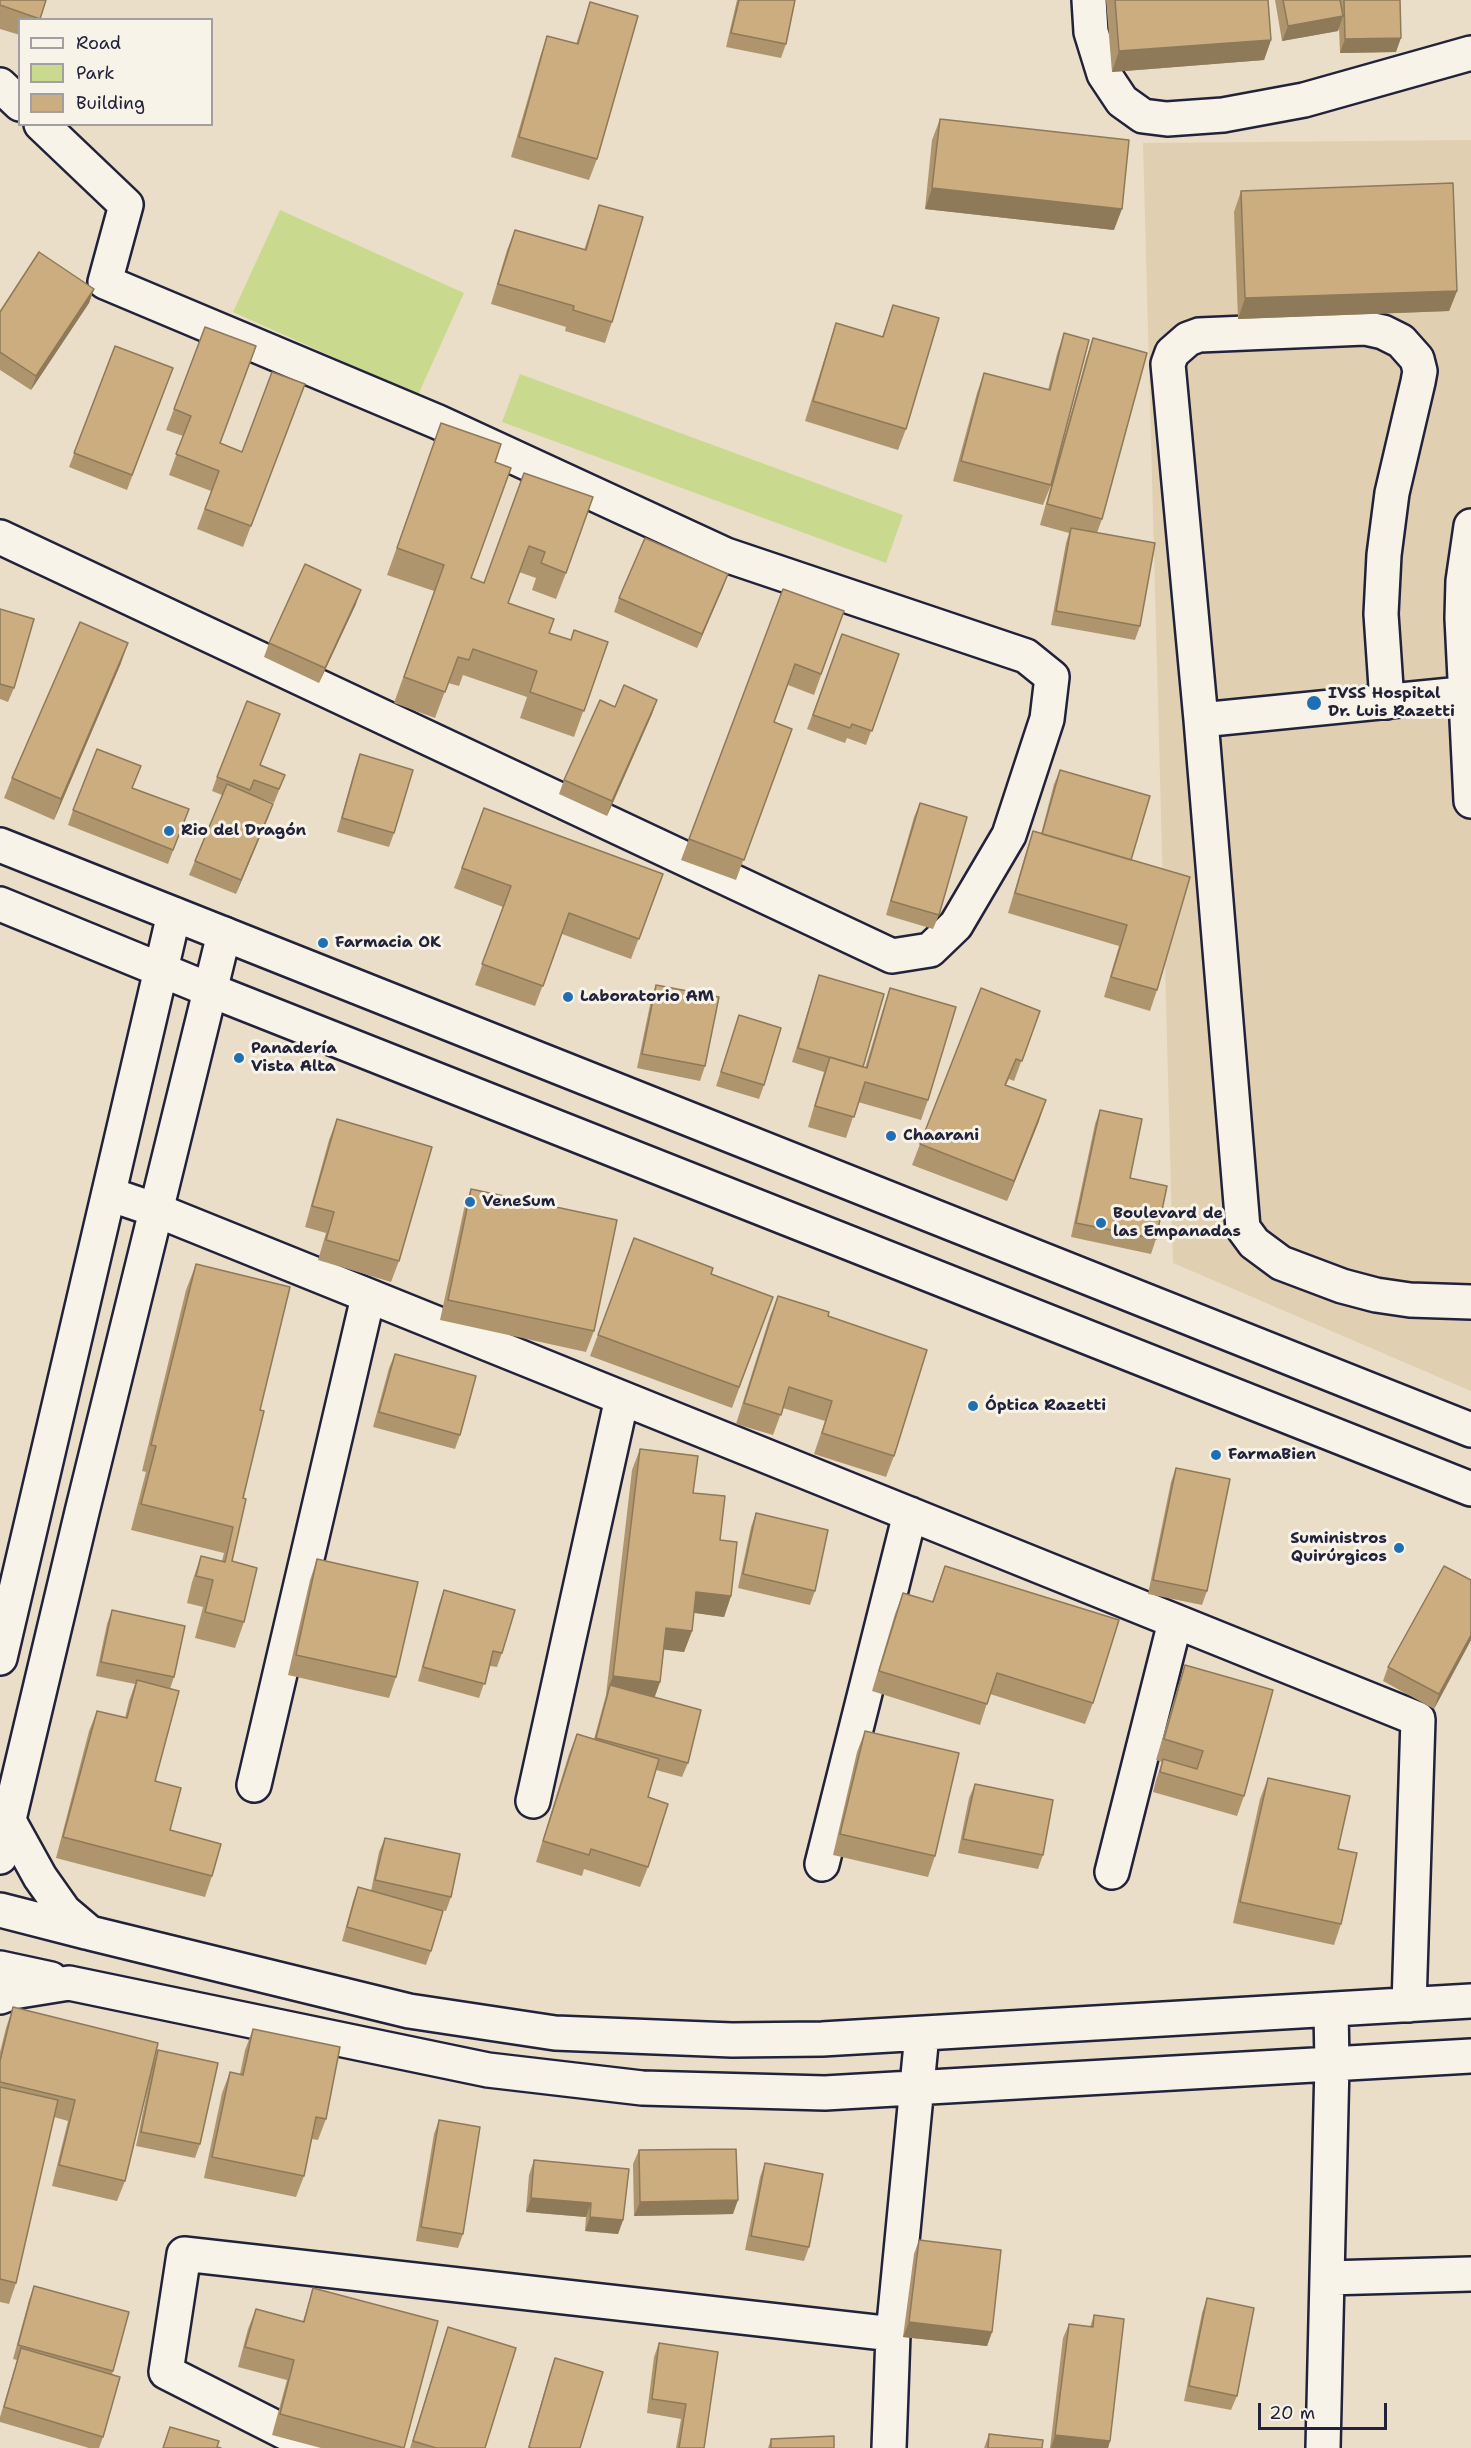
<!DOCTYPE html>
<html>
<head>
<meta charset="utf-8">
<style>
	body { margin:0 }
	#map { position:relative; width:1471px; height:2448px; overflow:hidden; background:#eadec8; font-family:"Shantell Sans",sans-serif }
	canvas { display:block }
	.legend { position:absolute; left:18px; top:18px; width:195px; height:108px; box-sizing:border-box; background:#f7f3e8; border:2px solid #a29fa3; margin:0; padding:8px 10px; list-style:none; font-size:18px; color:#22223b }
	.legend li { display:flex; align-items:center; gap:12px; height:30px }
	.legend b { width:30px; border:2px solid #a29fa3 }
	.scale { position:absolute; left:1258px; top:2403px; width:129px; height:27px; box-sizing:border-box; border:3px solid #22223b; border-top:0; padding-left:8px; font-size:18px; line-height:21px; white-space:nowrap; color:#22223b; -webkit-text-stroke:4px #f7f3e8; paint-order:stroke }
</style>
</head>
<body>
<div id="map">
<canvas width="1471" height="2448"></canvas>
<ul class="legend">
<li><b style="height:8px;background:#f7f3e8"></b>Road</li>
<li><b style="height:16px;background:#c9da8e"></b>Park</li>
<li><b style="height:16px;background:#cbad7f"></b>Building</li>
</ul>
<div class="scale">20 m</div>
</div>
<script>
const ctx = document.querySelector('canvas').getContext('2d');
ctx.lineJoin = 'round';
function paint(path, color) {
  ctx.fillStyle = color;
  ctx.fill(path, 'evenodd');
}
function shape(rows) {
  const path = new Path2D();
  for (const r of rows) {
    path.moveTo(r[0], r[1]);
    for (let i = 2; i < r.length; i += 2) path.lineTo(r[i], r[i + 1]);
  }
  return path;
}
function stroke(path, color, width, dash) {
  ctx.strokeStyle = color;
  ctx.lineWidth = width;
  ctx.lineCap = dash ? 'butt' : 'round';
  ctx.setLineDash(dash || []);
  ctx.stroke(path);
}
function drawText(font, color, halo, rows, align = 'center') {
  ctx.font = font + ' "Shantell Sans",sans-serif';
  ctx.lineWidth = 6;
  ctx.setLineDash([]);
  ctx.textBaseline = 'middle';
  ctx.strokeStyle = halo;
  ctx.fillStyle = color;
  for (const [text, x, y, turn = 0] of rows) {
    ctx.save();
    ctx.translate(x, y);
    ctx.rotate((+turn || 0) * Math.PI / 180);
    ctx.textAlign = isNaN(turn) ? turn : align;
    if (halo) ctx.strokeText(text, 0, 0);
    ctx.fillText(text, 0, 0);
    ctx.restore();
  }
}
paint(shape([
	[1471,140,1471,1391,1173,1263,1143,143]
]), '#e1cfb2');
paint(shape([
	[280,210,464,293,418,395,233,312],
	[520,374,903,515,886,563,502,422]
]), '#c9da8e');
const minor = shape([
	[1089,0,1091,32,1104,74,1122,101,1143,116,1167,119,1223,115,1304,100,1471,53],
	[0,85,20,104],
	[1471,526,1463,581,1462,618,1471,801],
	[0,537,892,956,930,950,956,925,1009,835,1047,719,1052,677,1026,656,726,555,438,422,105,282,126,205,41,124],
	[1387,702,1381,614,1384,555,1392,493,1418,382,1420,371,1417,359,1401,341,1383,332,1365,328,1199,335,1188,339,1172,353,1168,364,1201,720,1243,1228,1254,1243,1281,1263,1342,1286,1376,1295,1410,1300,1471,1302],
	[1201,720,1471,693],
	[224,934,1471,1430],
	[210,990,1471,1489],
	[109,1194,156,1210,1418,1719,1409,2005],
	[254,1785,368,1297],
	[533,1801,622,1398],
	[9,1821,40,1877,64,1911,90,1933,409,2011,555,2033,732,2040,822,2039,1471,2001],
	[822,1864,910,1514],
	[1112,1872,1175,1622],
	[0,1910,86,1932],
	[0,1968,51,1979],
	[0,1997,13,1992,69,1983,488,2070,642,2088,825,2093,1471,2056],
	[1327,2278,1471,2274],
	[316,2448,166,2372,184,2254,893,2334],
	[889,2448,893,2334,922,2034],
	[1323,2448,1332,2064,1331,2010]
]);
const major = shape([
	[0,845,224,934,82,1512,0,1857],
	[0,904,210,990],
	[0,1658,174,914]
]);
stroke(minor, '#22223b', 38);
stroke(major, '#22223b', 38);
stroke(minor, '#f7f3e8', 33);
stroke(major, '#f7f3e8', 33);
paint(shape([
	[0,0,40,19,39,20,20,20,20,35,0,29],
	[737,0,795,0,786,44,781,58,726,47],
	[1106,0,1268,0,1271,40,1264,60,1112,72],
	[1275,0,1400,0,1396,52,1340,53,1339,27,1338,31,1282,41],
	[590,2,597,159,589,180,511,157,540,57,547,36,576,44],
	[940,119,1114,230,925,209,932,140],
	[1241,191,1457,291,1449,311,1238,319,1234,212],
	[599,205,612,322,605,343,565,331,566,327,491,304,507,250,515,230,584,250],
	[94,289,89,303,31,390,0,370,0,312],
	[893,305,906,429,898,450,805,421,829,344,836,323,882,337],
	[205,327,220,443,242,452,305,384,243,547,197,529,211,491,169,475,183,436,166,430],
	[1064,333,1051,485,1043,505,953,481,977,393,984,373,1048,390,1057,354],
	[1093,338,1102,519,1097,533,1140,626,1135,640,1051,625,1066,543,1069,533,1040,525,1086,359],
	[115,346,173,368,127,490,69,467],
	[441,423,495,462,471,578,484,583,524,473,566,573,556,599,532,590,536,578,519,572,508,603,549,633,571,640,608,642,574,737,520,718,527,697,463,675,459,686,448,683,435,718,394,703,434,591,387,575],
	[728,574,697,648,614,612,619,598],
	[783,589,844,611,814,695,788,685,774,722,792,729,736,880,681,860],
	[356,604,319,683,264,657,269,643],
	[0,609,14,688,8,702,0,699],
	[842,634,899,654,866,745,847,738,845,743,807,729],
	[121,663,54,820,4,798,12,778],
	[657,700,652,714,607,816,559,794,564,780,615,707],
	[360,754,394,833,389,847,337,832,355,768],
	[261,765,285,775,274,803,249,794,273,804,236,894,189,875,222,795,212,791,217,777],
	[1060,770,1131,860,1157,990,1150,1011,1104,997,1119,946,1008,913,1026,852,1033,831,1041,834,1054,784],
	[133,788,189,809,168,864,68,825,73,810],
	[920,803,939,915,933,929,886,915,914,817],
	[484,808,663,874,631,959,562,934,535,1006,475,985,503,907,454,888],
	[819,975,863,1067,865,1068,883,1009,890,988,928,1100,921,1120,858,1102,846,1138,808,1127,824,1072,792,1062],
	[656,985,705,1066,700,1081,637,1068,651,1000],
	[1040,1011,1014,1081,1009,1079,1006,1085,1039,1121,1007,1201,912,1165,920,1144],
	[739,1015,764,1085,759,1099,716,1086],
	[1100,1110,1156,1239,1151,1254,1071,1237,1095,1124],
	[337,1119,399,1261,391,1282,318,1260,326,1233,305,1227,329,1140],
	[471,1189,594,1331,586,1352,440,1320,464,1209],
	[634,1238,711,1274,773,1297,732,1408,590,1356],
	[196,1264,260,1410,232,1561,244,1622,235,1648,195,1638,203,1607,187,1603,192,1582,201,1556,222,1561,224,1553,131,1530,146,1472,142,1471,186,1290],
	[778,1296,828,1316,894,1456,886,1477,814,1454,825,1421,783,1408,773,1435,736,1424,770,1316],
	[395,1354,460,1435,455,1449,373,1427,389,1368],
	[640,1449,693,1493,720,1540,731,1596,724,1617,694,1613,692,1631,684,1652,664,1649,660,1682,654,1697,688,1763,682,1777,656,1770,648,1797,648,1867,640,1887,584,1869,582,1876,536,1862,569,1754,577,1734,594,1739,606,1695,632,1470],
	[1176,1468,1207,1591,1202,1605,1148,1594,1171,1482],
	[756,1513,815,1591,810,1605,738,1588,751,1527],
	[317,1559,396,1677,389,1698,288,1675,310,1580],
	[945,1566,1093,1703,1085,1724,990,1694,980,1725,872,1691,895,1614,903,1593,932,1602],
	[1471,1580,1471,1640,1434,1709,1383,1681,1388,1667],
	[444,1590,502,1653,497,1667,490,1666,479,1698,418,1681,439,1604],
	[112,1610,174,1677,170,1689,155,1781,170,1830,212,1876,205,1897,56,1858,89,1731,97,1711,125,1718,129,1701,135,1684,96,1676,107,1624],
	[1185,1665,1244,1796,1237,1816,1153,1792,1156,1780,1162,1762,1156,1760,1178,1686],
	[865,1731,935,1856,928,1877,833,1855,857,1752],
	[1268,1778,1338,1849,1341,1924,1334,1945,1233,1923,1260,1799],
	[975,1784,1043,1855,1038,1869,958,1853,969,1798],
	[385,1838,451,1897,446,1911,431,1908,431,1951,426,1965,342,1941,353,1901,358,1887,371,1891,379,1852],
	[13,2007,154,2062,158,2050,200,2144,195,2158,136,2146,151,2073,125,2181,117,2201,52,2186,68,2121,54,2117,16,2283,9,2304,0,2302,0,2052,6,2028],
	[253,2029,326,2119,318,2140,312,2139,304,2176,296,2197,204,2178,222,2093,230,2072,240,2074,245,2050],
	[439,2120,463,2234,458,2248,416,2241,434,2134],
	[639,2150,733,2214,634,2216,633,2164],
	[534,2160,623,2220,618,2234,585,2231,586,2217,526,2212,529,2175],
	[765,2163,809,2247,804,2261,745,2250,760,2177],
	[919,2240,992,2332,987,2346,903,2337,914,2254],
	[34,2286,113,2371,112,2375,103,2437,99,2448,89,2448,0,2422,0,2417,17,2360,13,2359,29,2300],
	[313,2288,404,2448,321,2448,272,2435,287,2380,238,2367,248,2329,256,2309,303,2321],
	[1207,2298,1237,2396,1231,2410,1184,2401,1202,2313],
	[1094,2315,1110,2441,1108,2448,1050,2448,1063,2338,1069,2324,1090,2327],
	[448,2327,485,2448,410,2448,441,2348],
	[659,2343,704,2448,676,2448,681,2419,647,2413,654,2357],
	[555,2358,580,2448,528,2448,550,2372],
	[989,2434,1042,2448,984,2448],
	[771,2439,834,2448,768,2448]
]), '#af956d');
paint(shape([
	[1343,16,1338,31,1282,41,1288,26],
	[1401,38,1396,52,1340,53,1345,39],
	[1271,40,1264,60,1112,72,1119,51],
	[932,188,1122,209,1114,230,925,209],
	[94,289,89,303,31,390,36,376],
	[1457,291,1449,311,1238,319,1245,298],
	[728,574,723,588,697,648,702,634],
	[361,590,356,604,319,683,325,668],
	[128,643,121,663,54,820,61,799],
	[657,700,652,714,607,816,612,801],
	[273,804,268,818,236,894,241,880],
	[1046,1100,1039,1121,1007,1201,1014,1181],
	[696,1592,731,1596,724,1617,689,1612],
	[666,1628,692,1631,684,1652,659,1649],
	[1471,1635,1471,1640,1434,1709,1439,1694],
	[613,1676,660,1682,653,1702,608,1689],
	[531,2198,591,2203,586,2217,526,2212],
	[738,2200,733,2214,634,2216,640,2202],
	[590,2217,623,2220,618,2234,585,2231],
	[909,2322,992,2332,987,2346,903,2337],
	[1055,2435,1110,2441,1108,2448,1051,2448]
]), '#8e7959');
const building = shape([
	[0,0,46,0,40,19,0,5,0,0],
	[739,0,795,0,786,44,731,33,739,0],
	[1115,0,1268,0,1271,40,1119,51,1115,0],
	[1283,0,1340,0,1343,16,1288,26,1283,0],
	[1344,0,1400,0,1401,38,1345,39,1344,0],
	[590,2,638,16,597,159,519,137,547,36,578,44,590,2],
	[940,119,1129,140,1122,209,932,188,940,119],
	[1453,183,1457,291,1245,298,1241,191,1453,183],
	[599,205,643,217,612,322,573,310,574,306,498,284,515,230,586,250,599,205],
	[39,252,94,289,36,376,0,352,0,312,39,252],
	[893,305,939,318,906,429,813,401,836,323,883,337,893,305],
	[205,327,256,346,220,443,242,452,272,372,305,384,251,526,205,509,219,471,176,454,191,416,174,409,205,327],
	[1064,333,1089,340,1051,485,961,461,984,373,1050,390,1064,333],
	[1093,338,1147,353,1102,519,1047,504,1093,338],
	[115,346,173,368,132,475,74,453,115,346],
	[441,423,501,444,495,462,511,468,471,578,484,583,524,473,593,497,566,573,541,563,545,552,529,546,508,603,554,619,549,633,571,640,574,630,608,642,584,711,530,692,537,671,473,649,469,660,458,657,445,692,404,677,444,565,397,548,441,423],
	[1071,528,1155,543,1140,626,1056,611,1071,528],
	[645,538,728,574,702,634,619,598,645,538],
	[305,564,361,590,325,668,269,643,305,564],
	[783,589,844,611,821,674,795,664,774,722,792,729,744,860,689,839,783,589],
	[0,609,34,619,14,688,0,684,0,609],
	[80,622,128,643,61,799,12,778,80,622],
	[842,634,899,654,872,731,852,724,850,728,813,715,842,634],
	[624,685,657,700,612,801,564,780,600,700,615,707,624,685],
	[247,701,280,714,260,765,285,775,279,789,254,780,250,790,217,777,247,701],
	[97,749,141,766,132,788,189,809,173,850,73,810,97,749],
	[360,754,413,770,394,833,342,818,360,754],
	[1060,770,1150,796,1131,860,1042,834,1060,770],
	[227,784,273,804,241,880,195,861,227,784],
	[920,803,967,817,939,915,891,901,920,803],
	[484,808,663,874,639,939,569,913,543,986,482,964,511,886,462,868,484,808],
	[1033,831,1190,877,1157,990,1111,977,1127,925,1015,893,1033,831],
	[819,975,884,994,863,1067,798,1048,819,975],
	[656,985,719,997,705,1066,642,1054,656,985],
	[890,988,956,1007,928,1100,865,1082,854,1117,815,1106,830,1057,867,1068,890,988],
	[981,988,1040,1011,1022,1061,1016,1059,1005,1085,1046,1100,1014,1181,920,1144,981,988],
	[739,1015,781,1028,764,1085,721,1072,739,1015],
	[1100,1110,1142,1119,1130,1178,1167,1186,1156,1239,1076,1223,1100,1110],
	[337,1119,432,1147,399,1261,326,1240,334,1212,312,1206,337,1119],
	[471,1189,617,1220,594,1331,448,1300,471,1189],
	[634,1238,713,1268,711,1274,773,1297,739,1387,598,1335,634,1238],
	[196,1264,290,1287,260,1410,264,1411,243,1498,246,1499,232,1561,257,1568,244,1622,205,1612,213,1580,196,1576,201,1556,225,1562,233,1527,141,1504,156,1446,151,1445,196,1264],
	[778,1296,829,1312,828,1316,927,1350,894,1456,822,1433,832,1401,789,1387,781,1415,744,1403,778,1296],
	[395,1354,476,1376,460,1435,379,1412,395,1354],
	[640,1449,698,1456,693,1493,725,1496,720,1540,737,1542,731,1596,696,1592,692,1631,666,1628,660,1682,613,1676,640,1449],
	[1176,1468,1230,1479,1207,1591,1153,1580,1176,1468],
	[756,1513,828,1530,815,1591,743,1574,756,1513],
	[317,1559,418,1582,396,1677,296,1655,317,1559],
	[945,1566,1119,1620,1093,1703,997,1673,987,1704,879,1671,903,1593,933,1602,945,1566],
	[1444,1566,1471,1580,1471,1635,1439,1694,1388,1667,1444,1566],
	[444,1590,515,1610,502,1653,493,1651,485,1684,423,1667,444,1590],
	[112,1610,185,1626,174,1677,101,1662,112,1610],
	[1185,1665,1273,1690,1244,1796,1160,1772,1163,1759,1197,1769,1203,1751,1164,1739,1185,1665],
	[137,1680,179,1691,155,1781,181,1788,170,1830,221,1844,212,1876,63,1837,97,1711,127,1718,137,1680],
	[610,1685,701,1710,688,1763,596,1738,610,1685],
	[865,1731,959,1753,935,1856,840,1834,865,1731],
	[577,1734,659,1759,648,1797,668,1804,648,1867,591,1849,589,1855,543,1841,577,1734],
	[1268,1778,1350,1796,1338,1849,1357,1853,1341,1924,1240,1902,1268,1778],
	[975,1784,1053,1800,1043,1855,963,1839,975,1784],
	[385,1838,460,1854,451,1897,375,1880,385,1838],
	[358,1887,443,1911,431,1951,347,1927,358,1887],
	[13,2007,158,2043,125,2181,59,2165,75,2100,0,2082,0,2061,13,2007],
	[253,2029,340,2047,326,2119,316,2117,304,2176,212,2157,230,2072,243,2075,253,2029],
	[158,2050,218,2063,200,2144,141,2132,158,2050],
	[0,2087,58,2100,16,2283,0,2279,0,2087],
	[439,2120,480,2127,463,2234,421,2227,439,2120],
	[736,2149,738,2200,640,2202,639,2150,736,2149],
	[534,2160,629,2169,623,2220,590,2217,591,2203,531,2198,534,2160],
	[765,2163,823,2174,809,2247,751,2236,765,2163],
	[919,2240,1001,2250,992,2332,909,2322,919,2240],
	[34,2286,129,2312,113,2371,18,2345,34,2286],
	[313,2288,438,2321,404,2448,280,2414,294,2360,245,2347,256,2309,304,2322,313,2288],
	[1207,2298,1254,2308,1237,2396,1189,2386,1207,2298],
	[1094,2315,1124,2319,1110,2441,1055,2435,1069,2324,1093,2327,1094,2315],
	[448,2327,516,2348,485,2448,436,2448,413,2441,448,2327],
	[659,2343,718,2352,704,2448,679,2448,686,2404,652,2399,659,2343],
	[21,2348,120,2377,103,2437,4,2407,21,2348],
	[555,2358,603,2372,580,2448,531,2448,529,2447,555,2358],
	[170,2427,219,2441,217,2447,221,2448,163,2448,170,2427],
	[989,2434,1043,2440,1042,2448,988,2448,989,2434],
	[834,2436,834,2448,771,2448,771,2439,834,2436]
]);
paint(building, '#cbad7f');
stroke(building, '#8e7959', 1.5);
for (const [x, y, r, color] of [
	[1314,703,8,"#1f6fb2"],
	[169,831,6,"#1f6fb2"],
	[323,943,6,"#1f6fb2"],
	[568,997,6,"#1f6fb2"],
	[239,1058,6,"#1f6fb2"],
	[891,1136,6,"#1f6fb2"],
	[470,1202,6,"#1f6fb2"],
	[1101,1223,6,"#1f6fb2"],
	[973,1406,6,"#1f6fb2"],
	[1216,1455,6,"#1f6fb2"],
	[1399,1548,6,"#1f6fb2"]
]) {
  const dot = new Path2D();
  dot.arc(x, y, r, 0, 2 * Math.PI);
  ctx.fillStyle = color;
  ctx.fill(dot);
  stroke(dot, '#f7f3e8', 2);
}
drawText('bold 16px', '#22223b', '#f7f3e8', [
	["IVSS Hospital",1328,694],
	["Dr. Luis Razetti",1328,712],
	["Rio del Dragón",181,831],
	["Farmacia OK",335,943],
	["Laboratorio AM",580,997],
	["Panadería",251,1049],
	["Vista Alta",251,1067],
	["Chaarani",903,1136],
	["VeneSum",482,1202],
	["Boulevard de",1113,1214],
	["las Empanadas",1113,1232],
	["Óptica Razetti",985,1406],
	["FarmaBien",1228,1455],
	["Suministros",1387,1539,"right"],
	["Quirúrgicos",1387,1557,"right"]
], 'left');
</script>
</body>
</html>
